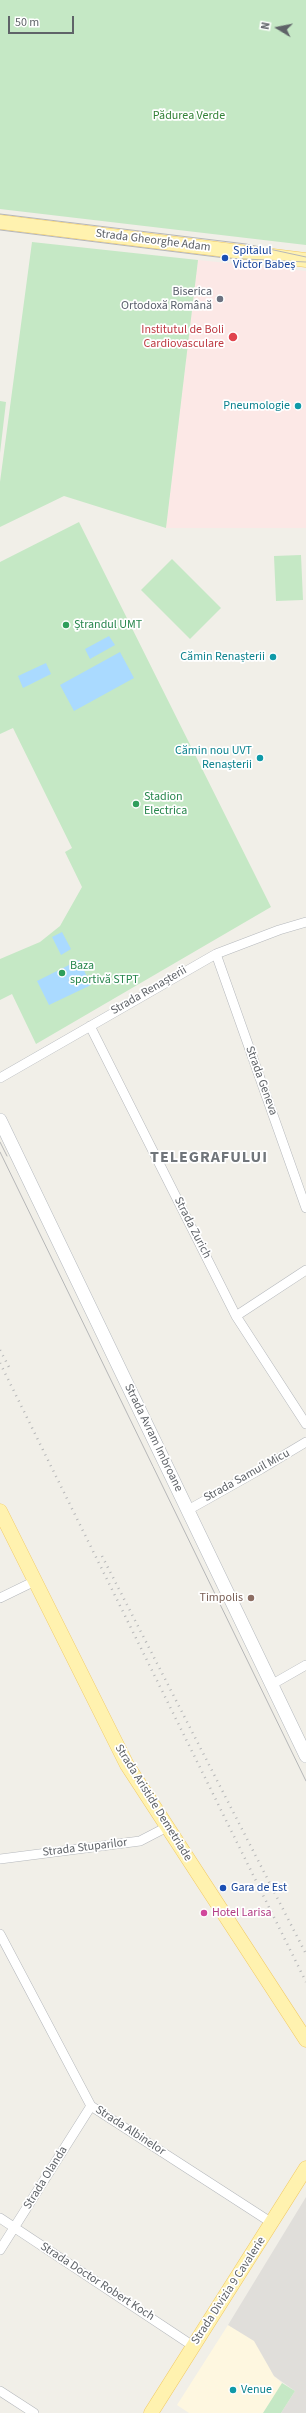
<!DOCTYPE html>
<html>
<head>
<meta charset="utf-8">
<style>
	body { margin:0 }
	#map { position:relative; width:306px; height:2413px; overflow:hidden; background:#f1efe8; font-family:"Source Sans 3",sans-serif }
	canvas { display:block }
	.north { position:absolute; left:258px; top:8px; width:40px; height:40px; -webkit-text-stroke:3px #fff; paint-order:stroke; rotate:280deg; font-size:11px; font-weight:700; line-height:16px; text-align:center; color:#5f6368 }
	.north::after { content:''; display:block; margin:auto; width:14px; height:18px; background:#5f6368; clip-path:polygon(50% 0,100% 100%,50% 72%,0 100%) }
	.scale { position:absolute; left:8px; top:16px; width:66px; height:18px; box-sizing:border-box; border:2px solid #5f6368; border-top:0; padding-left:5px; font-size:12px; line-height:14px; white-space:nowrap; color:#5f6368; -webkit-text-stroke:3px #fff; paint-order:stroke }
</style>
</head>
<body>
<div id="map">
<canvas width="306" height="2413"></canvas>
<div class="north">N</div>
<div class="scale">50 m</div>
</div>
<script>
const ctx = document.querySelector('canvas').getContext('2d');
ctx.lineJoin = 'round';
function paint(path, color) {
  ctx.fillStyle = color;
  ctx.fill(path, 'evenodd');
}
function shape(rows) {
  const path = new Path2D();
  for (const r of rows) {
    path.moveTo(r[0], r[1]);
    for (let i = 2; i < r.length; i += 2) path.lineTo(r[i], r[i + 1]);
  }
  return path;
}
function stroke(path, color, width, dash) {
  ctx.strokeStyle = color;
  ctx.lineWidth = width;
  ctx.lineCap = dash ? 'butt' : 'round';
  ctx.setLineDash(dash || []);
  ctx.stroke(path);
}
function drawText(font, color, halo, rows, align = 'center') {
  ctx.font = font + ' "Source Sans 3",sans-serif';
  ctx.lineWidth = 3.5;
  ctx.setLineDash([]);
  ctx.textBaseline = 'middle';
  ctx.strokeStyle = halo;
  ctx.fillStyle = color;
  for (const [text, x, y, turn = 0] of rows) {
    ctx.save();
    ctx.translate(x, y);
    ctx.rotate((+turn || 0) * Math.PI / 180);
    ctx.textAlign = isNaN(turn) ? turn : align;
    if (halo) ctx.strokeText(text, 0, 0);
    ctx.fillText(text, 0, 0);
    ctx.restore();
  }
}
paint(shape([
	[228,2325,255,2341,274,2376,282,2383,281,2413,189,2413,177,2405]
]), '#fef7e0');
paint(shape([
	[306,2197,306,2413,281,2413,295,2391,274,2376,254,2341,228,2325]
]), '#e0deda');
paint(shape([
	[198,260,306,271,306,528,166,528]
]), '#fce8e6');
paint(shape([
	[0,0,306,0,306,245,0,209],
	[32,242,198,260,166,528,64,496,0,527,0,482],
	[0,401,6,402,0,453],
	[79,522,271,907,36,1044,12,994,0,1000,0,959,40,942,60,926,82,887,65,852,72,848,13,728,0,734,0,562],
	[301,555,303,600,276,601,274,556],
	[172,559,221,608,190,639,141,590],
	[282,2383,295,2391,281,2413,263,2413]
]), '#c5e8c5');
paint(shape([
	[109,636,115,645,90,659,85,649],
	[120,652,134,678,74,711,60,685],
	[46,663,51,674,23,688,18,676],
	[62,932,71,949,61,955,52,937],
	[79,960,91,985,49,1005,37,981]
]), '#aadaff');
const street = shape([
	[216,954,306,1208],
	[90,1026,236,1316,306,1424],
	[0,1078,216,954,279,930,306,922],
	[236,1316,306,1270],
	[188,1510,261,1469,306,1442],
	[0,1598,35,1581],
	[271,1685,306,1665],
	[0,1859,140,1841,167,1827],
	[0,1934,91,2106,272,2223],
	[0,2218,193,2346],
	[0,2250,91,2106],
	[0,2391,34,2413]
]);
const secondary = shape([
	[0,1120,306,1756]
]);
const primary = shape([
	[0,222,306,260],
	[0,1511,127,1765,306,2040],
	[151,2413,306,2168]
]);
stroke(street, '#b5b8bc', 10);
stroke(secondary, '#b6babf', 14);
stroke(primary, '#f2c960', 15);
stroke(street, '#fff', 9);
stroke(secondary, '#fff', 13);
stroke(primary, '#fff2af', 14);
stroke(shape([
	[0,214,246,244,306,257],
	[0,230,225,258,306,262],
	[0,1142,7,1156],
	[0,1152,306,1781]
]), '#b6b7b8', 1);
stroke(shape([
	[0,1350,10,1369],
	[0,1363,306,1982],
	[102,1556,306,1954]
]), '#b6b7b8', 2.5, [1, 5]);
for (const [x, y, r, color] of [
	[225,258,4,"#1a4fb4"],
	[220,299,4,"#6b7280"],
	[233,337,5,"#e0444e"],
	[298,406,4,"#0f9aa8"],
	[66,625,4,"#2e9e5b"],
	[273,657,4,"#0f9aa8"],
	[260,758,4,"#0f9aa8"],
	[136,804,4,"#2e9e5b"],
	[62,973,4,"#2e9e5b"],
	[251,1598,4,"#8d6e63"],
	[223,1888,4,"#1a4fb4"],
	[204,1913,4,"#d1479c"],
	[233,2390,4,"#0f9aa8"]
]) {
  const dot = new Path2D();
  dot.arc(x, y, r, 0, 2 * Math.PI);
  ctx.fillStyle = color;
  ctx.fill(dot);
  stroke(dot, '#fff', 1.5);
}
drawText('12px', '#348238', '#fff', [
	["Pădurea Verde",189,116]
]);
drawText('12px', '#5f6368', '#fff', [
	["Strada Gheorghe Adam",153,241,7],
	["Strada Renașterii",149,991,-30],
	["Strada Geneva",261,1081,70],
	["Strada Zurich",192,1228,63],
	["Strada Avram Imbroane",153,1438,64],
	["Strada Samuil Micu",247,1476,-29],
	["Strada Aristide Demetriade",153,1803,58],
	["Strada Stuparilor",85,1848,-7],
	["Strada Albinelor",130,2131,33],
	["Strada Olanda",46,2178,-58],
	["Strada Doctor Robert Koch",97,2282,33],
	["Strada Divizia 9 Cavalerie",229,2291,-57]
]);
drawText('12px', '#164399', '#fff', [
	["Spitalul",233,251],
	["Victor Babeș",233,265],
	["Gara de Est",231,1888]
], 'left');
drawText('12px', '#5b616d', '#fff', [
	["Biserica",212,292],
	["Ortodoxă Română",212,306]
], 'right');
drawText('12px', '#be3a42', '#fff', [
	["Institutul de Boli",224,330],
	["Cardiovasculare",224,344]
], 'right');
drawText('12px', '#0d838f', '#fff', [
	["Pneumologie",290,406],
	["Cămin Renașterii",265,657],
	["Cămin nou UVT",252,751],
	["Renașterii",252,765],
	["Venue",241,2390,"left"]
], 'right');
drawText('12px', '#27864d', '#fff', [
	["Ștrandul UMT",74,625],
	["Stadion",144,797],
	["Electrica",144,811],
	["Baza",70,966],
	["sportivă STPT",70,980]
], 'left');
drawText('12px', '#785e54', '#fff', [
	["Timpolis",243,1598]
], 'right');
drawText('12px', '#b23c85', '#fff', [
	["Hotel Larisa",212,1913]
], 'left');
ctx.letterSpacing = '1px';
drawText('bold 16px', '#70757a', '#fff', [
	["TELEGRAFULUI",209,1158]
]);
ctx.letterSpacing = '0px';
</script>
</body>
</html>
